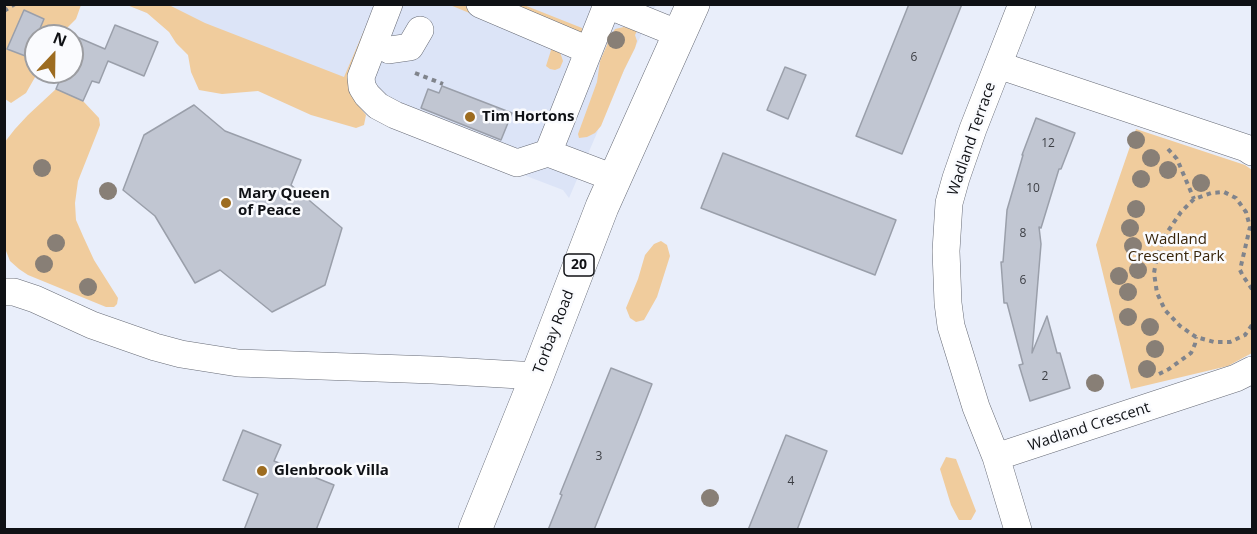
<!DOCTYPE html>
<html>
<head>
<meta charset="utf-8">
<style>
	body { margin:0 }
	#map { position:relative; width:1257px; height:534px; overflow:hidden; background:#e9eefa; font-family:"Open Sans",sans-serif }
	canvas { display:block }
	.frame { position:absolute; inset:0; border:6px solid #0f1115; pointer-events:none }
	.north { position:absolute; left:24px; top:24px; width:60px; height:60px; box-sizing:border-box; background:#fafbfe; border:2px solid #9c9da1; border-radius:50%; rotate:22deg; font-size:16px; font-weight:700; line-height:24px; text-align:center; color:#0f1115 }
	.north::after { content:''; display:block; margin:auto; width:21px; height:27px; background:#9d6c20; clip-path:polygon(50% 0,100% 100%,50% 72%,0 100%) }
</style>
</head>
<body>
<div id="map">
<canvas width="1257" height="534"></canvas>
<div class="frame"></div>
<div class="north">N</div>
</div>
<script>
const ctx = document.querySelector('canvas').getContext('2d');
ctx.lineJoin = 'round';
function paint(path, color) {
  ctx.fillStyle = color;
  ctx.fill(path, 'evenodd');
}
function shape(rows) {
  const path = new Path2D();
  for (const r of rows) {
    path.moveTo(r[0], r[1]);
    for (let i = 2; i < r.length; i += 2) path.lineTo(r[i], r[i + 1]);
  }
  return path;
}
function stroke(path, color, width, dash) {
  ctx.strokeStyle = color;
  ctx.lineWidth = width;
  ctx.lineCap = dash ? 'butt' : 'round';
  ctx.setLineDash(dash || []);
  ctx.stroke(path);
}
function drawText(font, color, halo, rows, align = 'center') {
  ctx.font = font + ' "Open Sans",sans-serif';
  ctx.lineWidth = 5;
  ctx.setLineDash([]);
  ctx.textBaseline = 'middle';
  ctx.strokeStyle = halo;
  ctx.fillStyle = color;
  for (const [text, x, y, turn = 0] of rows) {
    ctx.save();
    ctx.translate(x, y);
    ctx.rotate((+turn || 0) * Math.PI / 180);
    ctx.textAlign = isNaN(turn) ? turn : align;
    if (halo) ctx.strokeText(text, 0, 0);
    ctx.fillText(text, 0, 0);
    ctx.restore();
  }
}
paint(shape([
	[127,5,656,5,624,70,569,198,563,190,265,76,147,13]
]), '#dce4f7');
paint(shape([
	[4,5,81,5,76,19,59,36,36,36,36,72,38,72,26,93,11,103,5,99],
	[127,5,169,5,205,23,344,77,375,5,350,77,350,92,358,105,366,115,364,125,356,128,311,115,258,91,222,94,199,90,191,72,188,55,176,43,169,32,147,13],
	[450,5,464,5,552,41,558,48,561,55,563,61,560,68,555,70,550,69,546,66,552,47],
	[505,5,524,5,582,28,583,33,579,35],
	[624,27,637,31,635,35,637,41,635,48,624,70,601,126,595,133,587,137,579,138,578,134,597,82,600,61,610,38,615,29],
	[56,89,83,101,99,118,100,125,97,133,78,181,75,203,76,220,83,236,94,260,118,298,117,304,114,307,106,307,28,275,19,269,10,261,6,251,4,243,4,143,15,129,28,115],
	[1136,129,1245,165,1252,170,1252,353,1228,366,1131,389,1096,245],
	[661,241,667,245,670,256,657,297,644,320,636,322,630,318,626,308,638,279,645,255,654,244],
	[946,457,956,459,976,511,971,520,959,520,951,505,940,469]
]), '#f0cc9d');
const building = shape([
	[909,4,962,4,902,154,856,136,909,4],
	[24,10,44,19,28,57,7,49,24,10],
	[115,25,158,42,144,76,108,61,99,83,92,81,83,101,56,89,63,72,72,72,72,48,77,37,105,49,115,25],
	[785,67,806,75,788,119,767,110,785,67],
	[442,86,512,113,501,140,421,108,428,89,439,93,442,86],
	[194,105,225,131,301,160,291,185,342,228,325,285,272,312,220,270,195,283,155,216,123,190,144,135,194,105],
	[1036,118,1075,133,1061,169,1059,169,1041,228,1039,227,1041,244,1032,353,1047,316,1057,353,1060,353,1070,388,1030,401,1019,365,1023,364,1007,303,1004,303,1001,262,1003,262,1007,210,1023,155,1022,155,1036,118],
	[723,153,896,220,875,275,701,208,723,153],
	[611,368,652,384,640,415,594,530,548,530,562,495,560,494,611,368],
	[243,430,281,445,274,461,334,485,316,530,244,530,258,494,223,480,243,430],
	[786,435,827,451,797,530,748,530,786,435]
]);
paint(building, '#c1c6d2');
stroke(building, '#9a9faa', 1.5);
const minor = shape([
	[389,4,361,77,362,87,367,95,378,106,395,115,517,163,548,153],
	[480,4,588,50],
	[605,4,679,34],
	[607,5,548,153,614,178],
	[389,50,410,47,420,30],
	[998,65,1246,148,1252,152],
	[4,292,14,292,35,299,92,325,155,347,181,354,238,363,433,370,537,376],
	[996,457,1236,378,1252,370],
	[1018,530,996,457,976,407,951,326,948,303,946,251,949,203,956,178,973,129,1022,4]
]);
const major = shape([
	[475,530,537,376,602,207,693,4]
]);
stroke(minor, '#676b76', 28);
stroke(major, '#676b76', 34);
stroke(shape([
	[4,11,15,4],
	[415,73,443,84],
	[1168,149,1177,159,1194,199],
	[1252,289,1243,276,1240,270,1250,227,1246,212,1236,198,1224,192,1211,193,1194,199,1181,212,1166,234,1157,256,1154,273,1157,293,1165,310,1180,326,1196,337,1214,342,1230,342,1245,335,1252,325],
	[1159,374,1169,369,1191,353,1195,344,1196,337]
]), '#80848c', 4, [4.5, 4.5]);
stroke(minor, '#fff', 27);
stroke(major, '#fff', 33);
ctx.fillStyle = '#887f76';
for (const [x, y] of [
	[616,40],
	[1136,140],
	[1151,158],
	[42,168],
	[1168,170],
	[1141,179],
	[1201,183],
	[108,191],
	[1136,209],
	[1130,228],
	[56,243],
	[1133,246],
	[44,264],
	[1138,270],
	[1119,276],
	[88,287],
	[1128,292],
	[1128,317],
	[1150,327],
	[1155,349],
	[1147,369],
	[1095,383],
	[710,498]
]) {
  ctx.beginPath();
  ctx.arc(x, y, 9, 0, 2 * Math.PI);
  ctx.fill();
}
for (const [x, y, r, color] of [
	[470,117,6,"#9d6c20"],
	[226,203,6,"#9d6c20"],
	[262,471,6,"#9d6c20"]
]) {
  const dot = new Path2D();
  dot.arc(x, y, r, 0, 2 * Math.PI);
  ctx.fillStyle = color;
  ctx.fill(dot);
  stroke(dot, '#fafbfe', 2);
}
drawText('12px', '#3c3e44', null, [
	["6",914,58],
	["12",1048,144],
	["10",1033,189],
	["8",1023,234],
	["6",1023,281],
	["2",1045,377],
	["3",599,457],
	["4",791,482]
]);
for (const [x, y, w] of [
	[579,265,30]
]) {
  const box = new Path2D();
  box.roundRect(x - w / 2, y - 11, w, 22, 4.5);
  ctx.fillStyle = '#fafbfe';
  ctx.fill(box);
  stroke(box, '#0f1115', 1.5);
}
drawText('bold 14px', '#0f1115', null, [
	["20",579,265]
]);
drawText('bold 15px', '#0f1115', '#fafbfe', [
	["Tim Hortons",482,117],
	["Mary Queen",238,194],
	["of Peace",238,211],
	["Glenbrook Villa",274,471]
], 'left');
drawText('15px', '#0f1115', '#fafbfe', [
	["Wadland Terrace",972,139,-71],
	["Torbay Road",554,332,-69],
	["Wadland Crescent",1089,427,-18]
]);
drawText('15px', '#38250a', '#fafbfe', [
	["Wadland",1176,240],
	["Crescent Park",1176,257]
]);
</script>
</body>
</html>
